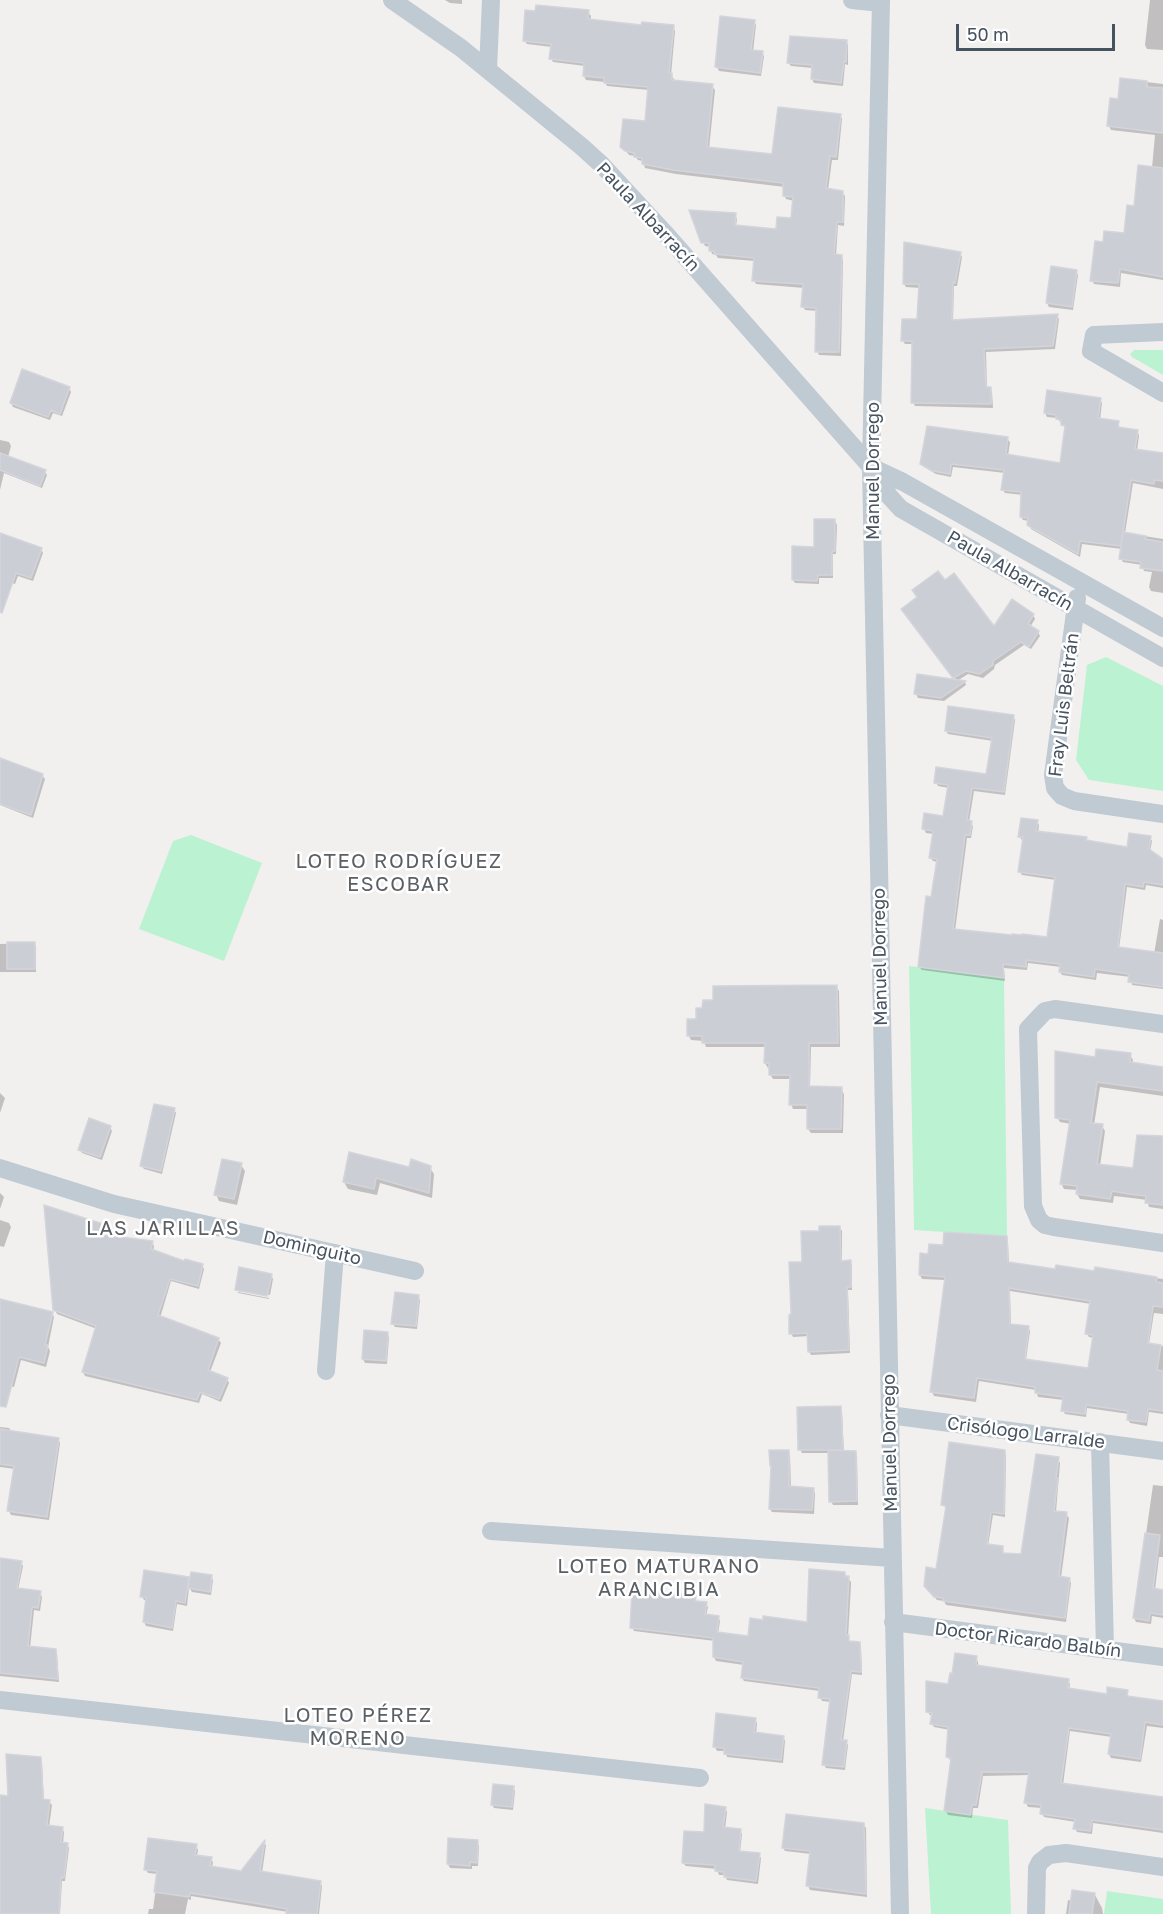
<!DOCTYPE html>
<html>
<head>
<meta charset="utf-8">
<style>
	body { margin:0 }
	#map { position:relative; width:1163px; height:1914px; overflow:hidden; background:#f2efef; font-family:"Golos Text",sans-serif }
	canvas { display:block }
	.scale { position:absolute; left:956px; top:24px; width:159px; height:27px; box-sizing:border-box; border:3px solid #46525f; border-top:0; padding-left:8px; font-size:18px; line-height:21px; white-space:nowrap; color:#46525f; -webkit-text-stroke:4px #fff; paint-order:stroke }
</style>
</head>
<body>
<div id="map">
<canvas width="1163" height="1914"></canvas>
<div class="scale">50 m</div>
</div>
<script>
const ctx = document.querySelector('canvas').getContext('2d');
ctx.lineJoin = 'round';
function paint(path, color) {
  ctx.fillStyle = color;
  ctx.fill(path, 'evenodd');
}
function shape(rows) {
  const path = new Path2D();
  for (const r of rows) {
    path.moveTo(r[0], r[1]);
    for (let i = 2; i < r.length; i += 2) path.lineTo(r[i], r[i + 1]);
  }
  return path;
}
function stroke(path, color, width, dash) {
  ctx.strokeStyle = color;
  ctx.lineWidth = width;
  ctx.lineCap = dash ? 'butt' : 'round';
  ctx.setLineDash(dash || []);
  ctx.stroke(path);
}
function drawText(font, color, halo, rows, align = 'center') {
  ctx.font = font + ' "Golos Text",sans-serif';
  ctx.lineWidth = 5;
  ctx.setLineDash([]);
  ctx.textBaseline = 'middle';
  ctx.strokeStyle = halo;
  ctx.fillStyle = color;
  for (const [text, x, y, turn = 0] of rows) {
    ctx.save();
    ctx.translate(x, y);
    ctx.rotate((+turn || 0) * Math.PI / 180);
    ctx.textAlign = isNaN(turn) ? turn : align;
    if (halo) ctx.strokeText(text, 0, 0);
    ctx.fillText(text, 0, 0);
    ctx.restore();
  }
}
paint(shape([
	[1134,350,1163,350,1163,375,1132,357,1130,354],
	[1106,657,1163,686,1163,791,1089,780,1076,760,1087,665],
	[191,835,262,863,224,961,139,929,173,841],
	[909,966,1004,978,1007,1236,914,1230],
	[925,1808,1008,1820,1011,1914,931,1914],
	[1107,1891,1163,1899,1163,1914,1104,1914]
]), '#bbf3d2');
paint(shape([
	[445,0,462,0,462,4,450,3],
	[1150,0,1163,0,1163,50,1147,49,1145,45],
	[588,12,591,16,590,21,643,27,673,27,675,31,671,75,674,79,673,82,712,86,715,90,709,149,774,156,840,115,842,119,838,160,832,160,828,190,842,192,845,196,844,226,838,225,836,256,841,256,843,260,841,356,819,355,817,351,818,311,805,310,803,306,804,288,756,284,754,280,755,261,718,258,716,255,712,254,710,247,705,246,703,242,735,215,737,219,736,226,778,231,792,219,794,201,786,199,784,195,785,187,676,174,645,168,643,161,638,160,635,156,629,155,622,146,645,122,649,90,607,86,605,82,586,80,584,76,585,66,553,62,551,58,552,47,527,44,524,40],
	[754,21,756,25,753,52,762,53,764,56,761,76,719,71,717,67],
	[846,41,848,45,848,65,845,64,843,86,814,83,812,79,813,68,791,66,788,62],
	[1122,79,1163,84,1163,280,1121,273,1120,287,1094,284,1092,280,1104,244,1125,235,1152,168,1155,135,1111,130,1109,126,1119,101],
	[960,253,962,257,957,286,954,286,953,321,1057,316,1059,319,1055,349,986,352,987,389,990,388,992,392,993,408,915,406,913,402,914,344,905,344,902,340,918,320,920,288,906,287,904,284],
	[1076,272,1078,275,1073,310,1049,307,1047,303],
	[69,388,71,392,62,416,53,413,50,420,13,407,11,403],
	[1100,399,1102,403,1100,420,1118,422,1120,429,1137,431,1139,435,1137,451,1163,455,1163,489,1133,483,1125,533,1163,539,1163,593,1151,591,1149,587,1152,572,1144,571,1142,565,1123,562,1121,559,1122,549,1082,544,1080,557,1031,529,1029,521,1023,520,1021,517,1023,495,1005,493,1003,490,1005,473,953,467,951,477,936,474,924,467,921,463,1007,439,1010,442,1008,456,1061,465,1066,429,1057,418,1047,417,1045,413],
	[0,440,9,442,11,446,8,457,45,472,47,475,42,488,4,473,0,490],
	[835,521,837,525,836,554,833,554,833,578,819,578,819,584,795,583,793,580],
	[0,535,41,549,43,553,33,581,18,576,15,584,0,579],
	[905,613,994,629,1033,615,1035,619,1030,627,1038,632,1040,636,1031,649,1024,645,995,665,994,669,983,678,968,674,957,681],
	[918,676,965,682,966,685,944,701,918,698,916,694],
	[1013,716,1015,720,1005,795,974,791,969,822,973,826,971,838,967,838,955,931,1049,939,1056,880,1022,875,1020,872,1024,840,1022,840,1019,836,1037,822,1039,825,1038,833,1086,839,1088,842,1129,848,1150,838,1152,841,1150,852,1159,858,1163,859,1163,888,1146,885,1145,890,1127,887,1119,949,1154,954,1160,919,1163,920,1163,989,1132,985,1131,977,1097,973,1096,980,1062,975,1060,972,1061,967,1028,963,1027,970,1004,968,1005,981,922,970,919,967,938,862,933,861,930,857,934,834,926,833,924,829,944,818,949,788,938,786,936,782,987,775,993,741,948,734,946,731],
	[0,759,42,775,45,779,33,818,0,805],
	[34,943,36,947,36,972,0,972,0,944],
	[836,987,839,991,840,1047,811,1047,810,1088,841,1089,844,1094,843,1133,811,1133,808,1129,809,1109,793,1109,791,1104,791,1079,773,1079,770,1074,771,1068,768,1068,765,1063,766,1047,706,1047,704,1041,691,1040,689,1036],
	[1130,1055,1133,1060,1132,1064,1163,1068,1163,1096,1100,1087,1094,1125,1102,1126,1105,1131,1100,1166,1163,1174,1163,1209,1149,1207,1147,1200,1132,1198,1114,1196,1113,1203,1080,1199,1077,1194,1078,1190,1064,1189,1061,1183,1071,1124,1060,1122,1057,1117,1096,1059],
	[0,1093,5,1098,0,1113],
	[174,1110,176,1113,162,1174,144,1169,141,1165],
	[110,1127,112,1131,102,1160,82,1153,80,1149],
	[241,1165,245,1171,237,1205,219,1201,216,1194],
	[430,1168,434,1174,432,1198,380,1183,377,1195,348,1189,344,1182],
	[0,1193,4,1197,0,1209],
	[0,1220,9,1223,11,1227,4,1247,0,1246],
	[102,1225,105,1237,152,1242,154,1246,153,1251,185,1263,202,1265,204,1269,199,1289,171,1281,160,1318,218,1339,221,1343,210,1372,227,1379,229,1383,221,1402,202,1394,199,1403,85,1376,83,1372,97,1329,57,1314,55,1310],
	[839,1227,842,1231,842,1262,850,1262,852,1265,852,1290,848,1290,850,1353,811,1355,809,1351,809,1336,793,1337,791,1333,803,1263,820,1232],
	[1006,1238,1008,1242,1009,1263,1056,1271,1095,1273,1096,1269,1163,1279,1163,1314,1154,1313,1149,1344,1163,1346,1163,1414,1149,1412,1147,1426,1130,1423,1128,1419,1129,1414,1087,1408,1086,1417,1065,1414,1063,1410,1064,1400,1038,1397,1036,1390,979,1381,976,1402,934,1396,932,1392,946,1280,922,1279,920,1275,922,1255,929,1256,944,1247],
	[1010,1291,1091,1304,1087,1334,1089,1337,1094,1338,1089,1370,1026,1360,1030,1331,1028,1327,1011,1325],
	[271,1275,273,1279,270,1295,237,1289],
	[238,1292,269,1298,269,1299,238,1293],
	[418,1296,420,1300,417,1329,395,1327,393,1324],
	[0,1300,52,1313,54,1317,48,1347,50,1351,46,1367,21,1360,14,1387,0,1383],
	[387,1333,389,1337,387,1364,365,1363,363,1359],
	[840,1407,842,1411,844,1452,855,1452,857,1456,858,1505,833,1505,831,1501,830,1453,802,1453,800,1449],
	[0,1427,9,1428,12,1433,58,1439,60,1443,49,1520,11,1515,9,1511,15,1469,0,1467],
	[788,1451,790,1455,791,1488,813,1489,815,1493,814,1514,772,1512,770,1509],
	[1004,1451,1006,1455,1005,1517,993,1515,988,1546,1002,1548,1004,1554,1022,1556,1058,1459,1060,1463,1056,1512,1066,1514,1069,1518,1061,1578,1069,1579,1071,1583,1066,1622,946,1605,944,1601,937,1600,925,1586,937,1570,947,1509,943,1505],
	[1153,1485,1163,1486,1163,1557,1159,1557,1155,1590,1163,1591,1163,1618,1152,1616,1151,1624,1136,1622,1134,1618],
	[0,1560,21,1562,23,1566,18,1590,40,1593,42,1597,40,1611,34,1610,30,1648,55,1650,57,1654,59,1682,0,1676],
	[844,1573,851,1582,851,1585,848,1637,850,1642,859,1643,861,1647,862,1675,852,1674,843,1741,846,1742,848,1745,845,1770,826,1768,824,1765,832,1702,822,1701,820,1697,820,1691,744,1681,742,1678,744,1665,716,1661,714,1657,715,1641,634,1631,632,1627,695,1596,697,1602,706,1604,708,1607,706,1616,718,1617,720,1621,718,1634,750,1637,808,1623],
	[211,1577,213,1580,211,1595,192,1592,189,1587,187,1606,177,1604,173,1631,146,1626,144,1622,147,1600,144,1600,142,1596,188,1578,191,1583],
	[976,1658,978,1662,978,1667,1068,1681,1070,1684,1069,1690,1108,1695,1127,1691,1129,1698,1163,1703,1163,1728,1147,1726,1141,1762,1111,1758,1109,1754,1112,1737,1070,1731,1063,1785,1163,1798,1163,1833,1093,1823,1092,1834,1077,1832,1075,1828,1076,1822,1044,1817,1042,1813,1042,1808,1028,1807,1026,1803,1030,1775,983,1776,978,1808,973,1808,972,1818,948,1815,946,1811,952,1761,950,1760,947,1756,950,1730,934,1727,932,1724,933,1716,930,1715,927,1711],
	[755,1719,757,1723,756,1734,783,1737,785,1741,783,1763,727,1757,725,1751,717,1751,715,1747],
	[40,1758,42,1762,44,1801,49,1802,52,1805,49,1827,62,1828,64,1832,63,1844,67,1844,69,1848,65,1881,62,1881,60,1914,0,1914,0,1797,10,1798],
	[513,1788,515,1791,513,1810,494,1808,492,1804],
	[725,1808,727,1812,725,1829,740,1830,742,1834,740,1853,759,1855,761,1858,758,1884,727,1880,725,1875,719,1875,717,1869,686,1866,683,1863],
	[863,1824,866,1828,867,1897,810,1890,808,1886,811,1854,785,1851,783,1848],
	[450,1840,477,1842,479,1846,478,1866,472,1866,472,1869,450,1868,448,1864],
	[264,1843,266,1845,262,1873,320,1883,322,1886,319,1914,288,1914,288,1912,191,1896,191,1900,188,1899,185,1914,148,1914,149,1909,153,1909,158,1874,148,1873,146,1870,196,1846,198,1850,197,1856,211,1859,213,1862,212,1868,241,1873],
	[1095,1895,1102,1908,1103,1914,1066,1914,1068,1900,1072,1901]
]), '#0003');
const building = shape([
	[536,5,589,10,588,19,641,25,642,22,674,25,669,73,672,73,672,80,713,84,707,147,772,154,778,107,841,114,836,157,830,156,826,188,843,191,843,222,837,222,834,254,842,255,839,352,815,352,816,308,801,307,803,284,752,281,754,258,714,254,714,251,709,251,709,243,701,243,689,210,736,213,735,225,776,229,777,217,791,218,793,197,783,196,783,183,673,170,642,164,642,158,634,157,634,153,625,151,620,147,623,119,645,121,648,87,604,83,604,78,583,76,584,63,549,59,551,44,523,41,525,10,535,11,536,5],
	[720,16,755,20,751,50,763,51,760,73,715,67,720,16],
	[790,36,847,40,846,62,844,61,841,83,811,79,812,65,787,63,790,36],
	[1120,78,1147,81,1147,87,1163,88,1163,133,1107,126,1110,98,1118,99,1120,78],
	[1138,165,1163,168,1163,277,1120,269,1118,283,1090,281,1095,241,1103,242,1104,231,1124,233,1127,205,1134,206,1138,165],
	[904,242,961,252,955,283,953,282,952,320,1058,314,1053,346,984,349,986,387,991,387,991,404,911,403,912,341,901,341,902,319,917,319,919,284,903,284,904,242],
	[1051,266,1077,270,1072,307,1046,303,1051,266],
	[22,369,70,387,60,414,51,410,48,417,10,403,22,369],
	[1047,390,1101,398,1098,418,1119,421,1118,427,1138,430,1135,449,1163,453,1163,481,1154,480,1154,484,1131,480,1121,546,1080,541,1078,554,1027,525,1028,518,1020,517,1021,492,1001,490,1004,470,951,464,950,474,933,471,920,464,927,426,1008,437,1006,454,1060,463,1065,426,1061,425,1061,420,1056,419,1056,415,1044,413,1047,390],
	[0,453,46,470,40,486,0,470,0,453],
	[814,519,835,519,835,551,832,551,832,575,818,575,817,581,792,580,792,546,814,547,814,519],
	[1123,532,1146,536,1145,539,1163,542,1163,571,1140,568,1141,562,1119,559,1123,532],
	[0,533,42,548,31,578,16,573,2,613,0,612,0,533],
	[938,571,945,580,954,573,994,626,1012,599,1034,614,1028,624,1039,631,1029,647,1021,642,993,661,993,665,980,674,966,671,953,678,901,609,917,597,912,590,938,571],
	[917,674,966,681,941,698,914,694,917,674],
	[948,706,1014,715,1004,792,972,788,967,820,972,821,970,835,965,835,953,929,1012,935,1012,934,1022,935,1022,934,1047,937,1055,877,1018,872,1023,837,1018,837,1021,818,1038,820,1036,831,1087,837,1086,840,1127,847,1129,833,1151,836,1149,849,1163,859,1163,885,1144,882,1143,887,1125,884,1118,947,1163,953,1163,987,1128,982,1129,974,1095,969,1094,977,1059,972,1060,964,1026,960,1026,967,1003,964,1004,978,918,967,926,896,931,897,937,859,929,858,933,831,922,829,924,813,943,816,948,785,934,783,936,767,986,774,992,738,945,731,948,706],
	[0,758,43,774,31,815,0,804,0,758],
	[7,942,35,942,35,969,7,969,7,942],
	[837,985,838,1043,809,1043,809,1086,842,1087,841,1129,807,1129,807,1105,789,1105,790,1075,769,1075,769,1063,764,1063,765,1043,702,1043,702,1036,687,1036,687,1019,696,1019,696,1008,702,1008,703,1000,713,1000,713,986,837,985],
	[1096,1049,1131,1053,1130,1062,1163,1067,1163,1091,1097,1082,1091,1123,1103,1124,1097,1164,1133,1168,1137,1135,1163,1136,1163,1205,1145,1203,1146,1196,1129,1194,1112,1191,1110,1199,1076,1194,1077,1186,1060,1184,1070,1120,1055,1118,1055,1051,1095,1057,1096,1049],
	[154,1104,175,1108,161,1171,140,1166,154,1104],
	[89,1118,111,1126,100,1157,78,1150,89,1118],
	[349,1152,409,1167,411,1159,431,1166,429,1193,376,1178,374,1189,343,1182,349,1152],
	[222,1159,242,1163,234,1199,214,1195,222,1159],
	[44,1205,103,1224,104,1235,153,1241,151,1249,184,1261,185,1259,203,1264,198,1286,170,1279,158,1315,219,1338,208,1370,228,1378,219,1399,200,1392,197,1400,82,1372,96,1326,53,1310,44,1205],
	[819,1226,840,1226,841,1261,851,1260,851,1287,847,1287,849,1350,808,1352,807,1333,789,1334,789,1315,791,1314,789,1262,802,1262,801,1231,819,1231,819,1226],
	[944,1232,1007,1236,1008,1262,1055,1269,1056,1265,1094,1271,1095,1267,1157,1277,1156,1282,1163,1283,1163,1307,1153,1306,1148,1343,1161,1345,1157,1370,1163,1371,1163,1411,1148,1409,1146,1422,1127,1420,1128,1411,1086,1405,1085,1414,1061,1411,1063,1397,1035,1393,1035,1387,977,1378,974,1398,930,1392,945,1277,919,1275,920,1253,928,1254,929,1244,943,1245,944,1232],
	[1009,1288,1090,1301,1085,1334,1093,1335,1088,1368,1025,1359,1029,1326,1010,1324,1009,1288],
	[239,1267,272,1274,267,1296,235,1290,239,1267],
	[395,1292,419,1295,416,1326,391,1324,395,1292],
	[0,1299,53,1312,45,1345,48,1345,44,1363,19,1357,6,1407,0,1406,0,1299],
	[364,1330,388,1332,386,1361,362,1359,364,1330],
	[841,1406,843,1450,798,1450,797,1407,841,1406],
	[0,1429,59,1438,47,1517,7,1511,14,1466,0,1464,0,1429],
	[949,1442,1005,1450,1004,1514,991,1512,987,1544,1003,1546,1003,1553,1021,1554,1036,1454,1059,1457,1056,1478,1058,1478,1054,1511,1067,1512,1059,1576,1070,1578,1065,1618,943,1601,943,1598,934,1597,924,1586,926,1567,936,1569,946,1506,941,1505,949,1442],
	[769,1450,789,1450,789,1486,814,1488,812,1510,769,1509,771,1466,770,1466,769,1450],
	[828,1450,856,1451,857,1501,829,1502,828,1450],
	[1145,1533,1160,1535,1153,1588,1163,1590,1163,1615,1150,1613,1149,1621,1133,1618,1145,1533],
	[0,1558,22,1561,17,1588,41,1591,38,1608,32,1607,28,1646,56,1649,58,1679,0,1673,0,1558],
	[809,1569,845,1572,845,1576,849,1576,846,1635,849,1635,849,1641,860,1642,861,1672,851,1671,841,1740,847,1740,844,1767,822,1765,830,1699,818,1698,819,1688,741,1678,743,1662,713,1657,713,1638,630,1628,632,1590,696,1595,695,1601,707,1602,705,1614,719,1616,717,1632,748,1636,750,1618,763,1620,763,1616,807,1622,809,1569],
	[144,1570,189,1577,185,1603,176,1601,172,1628,143,1622,146,1597,140,1597,144,1570],
	[191,1572,212,1575,210,1592,188,1588,191,1572],
	[955,1653,977,1656,976,1665,1069,1679,1068,1688,1107,1694,1107,1687,1128,1690,1127,1696,1163,1701,1163,1725,1145,1722,1140,1759,1108,1754,1111,1734,1069,1728,1061,1783,1163,1797,1163,1830,1092,1820,1090,1831,1073,1829,1075,1819,1040,1814,1041,1805,1024,1803,1029,1772,982,1772,976,1805,972,1805,970,1815,944,1811,951,1758,946,1757,948,1727,930,1724,932,1713,926,1712,926,1681,948,1684,950,1673,952,1674,955,1653],
	[716,1713,756,1718,754,1732,784,1736,781,1760,724,1754,724,1748,713,1747,716,1713],
	[6,1754,41,1757,43,1799,50,1800,47,1825,63,1827,61,1842,68,1843,64,1878,61,1877,59,1914,0,1914,0,1795,8,1796,6,1754],
	[493,1784,514,1786,512,1807,491,1805,493,1784],
	[705,1804,726,1807,723,1827,741,1829,739,1851,760,1853,756,1881,724,1877,724,1872,715,1871,715,1865,682,1863,684,1831,704,1832,705,1804],
	[786,1814,864,1823,866,1894,806,1886,810,1851,782,1848,786,1814],
	[148,1838,197,1844,195,1855,212,1857,210,1866,241,1871,265,1840,260,1871,321,1881,317,1914,286,1914,287,1909,260,1904,190,1893,189,1897,154,1892,157,1871,144,1870,148,1838],
	[448,1838,478,1840,477,1863,470,1862,470,1866,447,1864,448,1838],
	[1072,1890,1095,1893,1092,1914,1069,1914,1072,1890]
]);
paint(building, '#cbced4');
stroke(building, '#d3d5db', 1.5);
stroke(shape([
	[392,0,461,48,581,146,602,165,663,231,871,467,882,482,889,496,901,509,1163,658],
	[852,0,881,3],
	[881,0,871,467,900,1914],
	[488,70,491,0],
	[1163,332,1094,335,1091,351,1163,393],
	[873,468,903,482,1163,628],
	[1077,598,1053,775,1055,788,1062,796,1074,801,1163,814],
	[1163,1024,1055,1009,1045,1011,1028,1029,1033,1206,1039,1220,1045,1225,1054,1227,1163,1243],
	[0,1168,114,1204,415,1271],
	[326,1371,335,1253],
	[889,1415,1163,1451],
	[1100,1442,1105,1650],
	[491,1531,892,1558],
	[893,1622,1163,1657],
	[0,1700,700,1778],
	[1036,1914,1037,1868,1040,1862,1049,1855,1066,1853,1163,1867]
]), '#bfcad2', 18);
drawText('18px', '#46525f', '#fff', [
	["Paula Albarracín",648,217,47],
	["Manuel Dorrego",873,471,-90],
	["Paula Albarracín",1010,571,30],
	["Fray Luis Beltrán",1064,705,-83],
	["Manuel Dorrego",880,957,-91],
	["Dominguito",312,1248,13],
	["Crisólogo Larralde",1026,1433,7],
	["Manuel Dorrego",890,1443,-91],
	["Doctor Ricardo Balbín",1028,1640,7]
]);
ctx.letterSpacing = '1.5px';
drawText('20px', '#5b6065', '#fff', [
	["LOTEO RODRÍGUEZ",399,862],
	["ESCOBAR",399,885],
	["LAS JARILLAS",163,1229],
	["LOTEO MATURANO",659,1567],
	["ARANCIBIA",659,1590],
	["LOTEO PÉREZ",358,1716],
	["MORENO",358,1739]
]);
ctx.letterSpacing = '0px';
</script>
</body>
</html>
